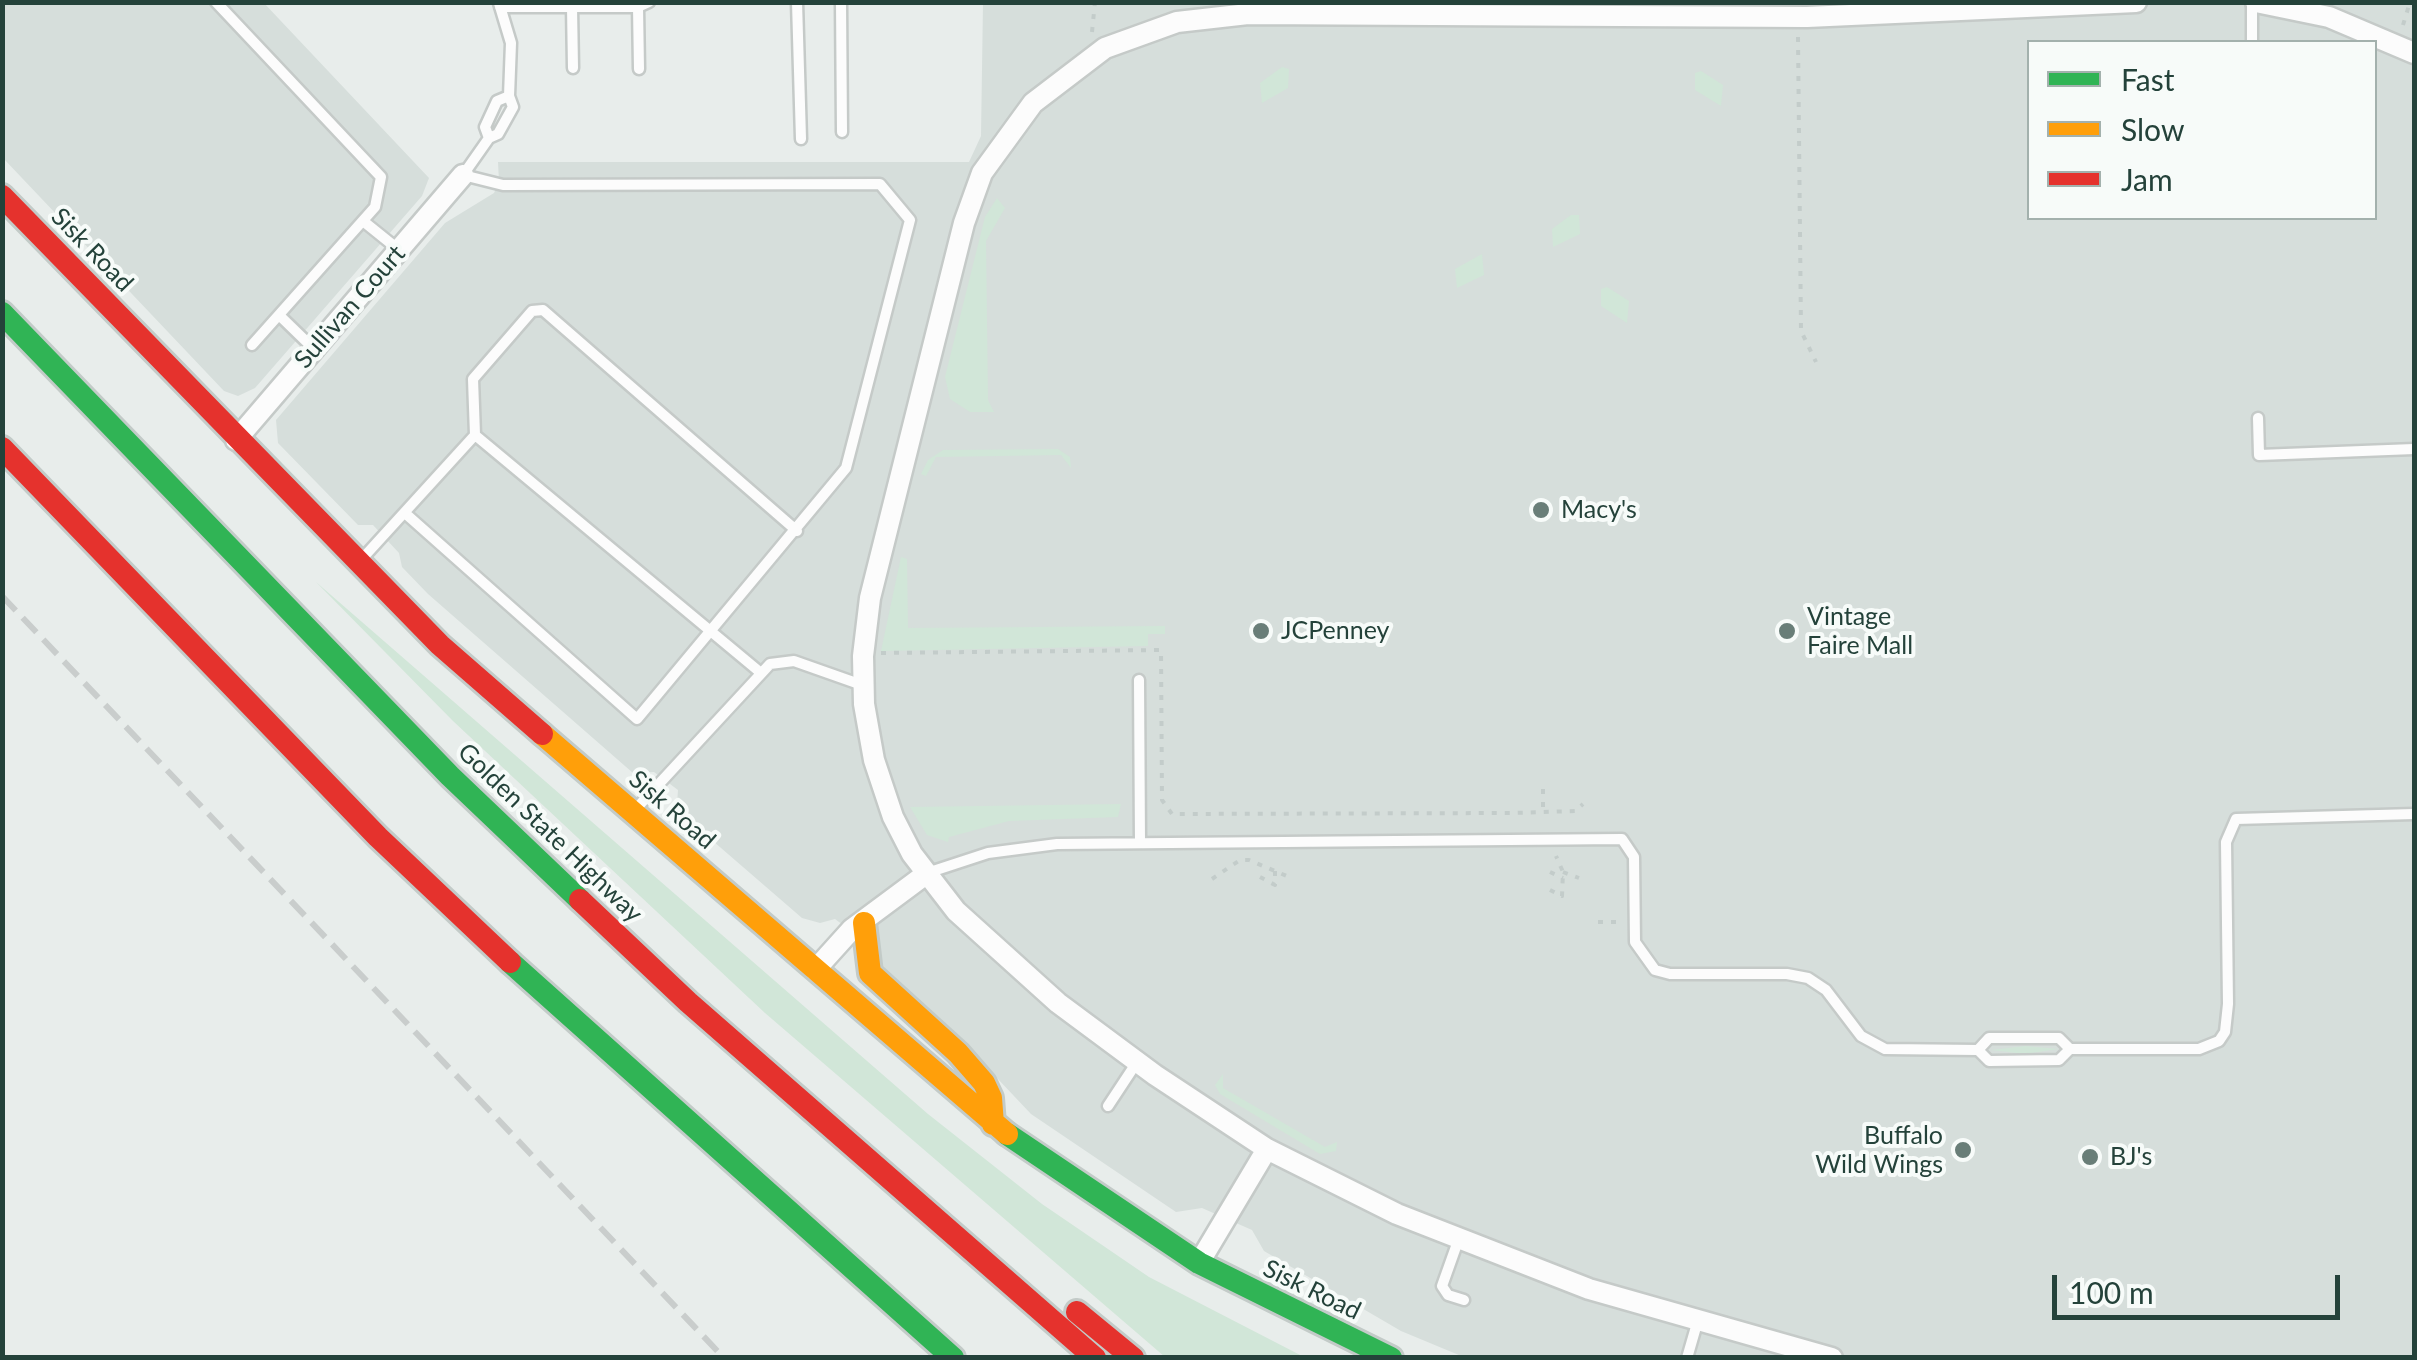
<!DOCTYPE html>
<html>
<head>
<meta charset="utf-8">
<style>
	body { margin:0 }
	#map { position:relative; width:2417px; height:1360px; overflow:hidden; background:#e8edeb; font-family:Lato,sans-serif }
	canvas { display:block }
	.frame { position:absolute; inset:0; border:5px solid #24423a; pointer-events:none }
	.legend { position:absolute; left:2027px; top:40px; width:350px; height:180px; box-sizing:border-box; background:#f7fbf9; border:2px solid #a3b1ad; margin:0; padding:12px 18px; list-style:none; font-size:30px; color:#24423a }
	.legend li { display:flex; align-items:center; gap:20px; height:50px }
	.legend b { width:50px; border:2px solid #a3b1ad }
	.scale { position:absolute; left:2052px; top:1275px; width:288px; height:45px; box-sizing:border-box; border:5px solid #24423a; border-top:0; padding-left:12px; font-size:30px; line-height:35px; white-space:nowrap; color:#24423a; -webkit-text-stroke:8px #f7fbf9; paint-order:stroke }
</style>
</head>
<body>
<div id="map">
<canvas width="2417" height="1360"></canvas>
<div class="frame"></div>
<ul class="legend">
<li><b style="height:12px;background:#30b455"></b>Fast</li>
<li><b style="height:12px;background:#ff9f0a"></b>Slow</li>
<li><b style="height:12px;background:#e5322d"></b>Jam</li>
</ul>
<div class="scale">100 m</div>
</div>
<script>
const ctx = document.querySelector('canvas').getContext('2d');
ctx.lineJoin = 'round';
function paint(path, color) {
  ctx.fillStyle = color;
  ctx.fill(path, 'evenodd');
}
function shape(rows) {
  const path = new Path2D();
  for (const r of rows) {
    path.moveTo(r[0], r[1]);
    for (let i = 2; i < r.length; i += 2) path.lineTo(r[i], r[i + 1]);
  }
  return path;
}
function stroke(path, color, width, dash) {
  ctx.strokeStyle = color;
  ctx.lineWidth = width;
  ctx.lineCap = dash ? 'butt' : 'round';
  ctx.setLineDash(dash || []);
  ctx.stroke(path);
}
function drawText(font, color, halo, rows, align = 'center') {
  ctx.font = font + ' Lato,sans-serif';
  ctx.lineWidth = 8;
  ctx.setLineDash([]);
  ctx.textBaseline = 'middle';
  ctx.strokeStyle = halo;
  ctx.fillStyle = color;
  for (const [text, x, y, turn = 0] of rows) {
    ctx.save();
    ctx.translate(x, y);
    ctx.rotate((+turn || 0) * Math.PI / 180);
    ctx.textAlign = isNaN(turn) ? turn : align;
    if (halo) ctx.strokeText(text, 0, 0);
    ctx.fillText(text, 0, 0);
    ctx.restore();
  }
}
paint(shape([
	[263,2,429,178,422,196,255,388,238,396,224,391,3,158,3,3],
	[983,3,2414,3,2414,1357,1466,1358,1401,1331,1264,1251,1252,1230,1202,1208,1176,1212,1031,1114,962,1041,883,974,875,949,835,919,820,923,802,918,684,816,677,804,678,790,654,772,633,773,428,594,402,567,399,553,373,525,358,525,278,443,276,420,445,223,494,193,499,182,498,162,969,162,981,136],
	[2030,42,2374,42,2374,218,2030,218]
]), '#d6dedb');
paint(shape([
	[1282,67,1289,69,1288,88,1262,103,1260,83],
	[1701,71,1723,85,1721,106,1695,90,1695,73],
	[997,198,1005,208,986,241,988,400,994,412,970,412,950,399,945,377,985,217],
	[1571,215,1579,215,1580,234,1553,247,1552,229],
	[1482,254,1484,275,1457,288,1455,269],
	[1607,287,1629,301,1627,323,1601,306,1601,289],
	[1058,449,1070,457,1071,468,1061,455,936,457,926,476,921,474,928,460,943,450],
	[901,557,907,559,908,628,1165,626,1165,634,1148,634,1148,646,881,651],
	[316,582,928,1114,1042,1204,1149,1277,1304,1357,1165,1357,765,1013,453,721],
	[1121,804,1118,817,1009,821,949,837,948,842,927,835,910,807],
	[2025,1046,2058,1049,2025,1054,1991,1050],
	[1223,1074,1223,1088,1325,1147,1337,1142,1336,1151,1320,1154,1220,1094,1215,1085]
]), '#d1e6d8');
const lane = shape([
	[216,2,381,177,375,207,252,345],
	[797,2,801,139],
	[841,2,842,132],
	[2252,2,2252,42],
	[499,3,511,43,509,96],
	[500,7,638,7,649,2],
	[572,7,573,68],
	[638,7,639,69],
	[363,221,399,250],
	[279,315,314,349],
	[2258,418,2259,455,2414,449],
	[406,514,637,719,846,468,910,220,880,184,503,185,463,175,489,138,498,134,513,107,509,96,497,101,485,127,489,138],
	[361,560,475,435],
	[761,673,475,435,473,379,532,311,543,310,797,531],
	[1139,680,1140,843],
	[633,812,770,664,794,661,862,685],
	[927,873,988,853,1057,844,1622,839,1634,857,1635,942,1655,970,1670,974,1787,974,1808,978,1826,990,1861,1036,1885,1049,1978,1050,1989,1061,2059,1060,2070,1049,2059,1038,1989,1038,1978,1050],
	[2070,1049,2199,1049,2219,1041,2225,1032,2228,1004,2226,842,2236,819,2414,814],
	[1108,1106,1137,1062],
	[1458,1241,1442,1286,1448,1295,1464,1300],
	[1687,1358,1698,1320]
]);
const street = shape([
	[2256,2,2329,17,2414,53],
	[236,440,463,175],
	[815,970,852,929,926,874],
	[1199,1263,1267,1149],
	[1832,1358,1589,1289,1397,1214,1267,1149,1155,1075,1058,1003,956,911,912,854,893,817,874,760,864,704,863,656,870,598,964,223,982,173,1033,103,1105,48,1177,22,1248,14,1807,17,2136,2]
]);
const fast = shape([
	[2,313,450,776,580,900],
	[510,962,953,1358],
	[1007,1134,1199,1263,1391,1358]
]);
const slow = shape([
	[542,734,1007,1134],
	[864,923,870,973,958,1053,984,1083,991,1098,993,1124]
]);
const jam = shape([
	[2,196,440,645,542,734],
	[2,448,378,837,510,962],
	[580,900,688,1002,1095,1358],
	[1077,1312,1133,1358]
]);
stroke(lane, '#c5cac8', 15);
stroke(street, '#c5cac8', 25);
stroke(fast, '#c3cbc8', 28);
stroke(slow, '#c3cbc8', 28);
stroke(jam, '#c3cbc8', 28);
stroke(shape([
	[2403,25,2410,2],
	[1092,32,1095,2],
	[1798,37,1801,331,1816,362],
	[881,653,1161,650,1162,800,1172,814,1513,813,1575,811,1583,804],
	[1543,789,1543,810],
	[1550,872,1563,878],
	[1563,872,1579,878],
	[1260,877,1275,885,1275,871],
	[1212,879,1240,860,1249,860,1289,877],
	[1550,890,1562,896,1563,872,1556,856],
	[1598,922,1618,922]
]), '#c3ccca', 4, [5, 8]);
stroke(lane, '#fcfcfc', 10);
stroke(street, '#fcfcfc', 20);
stroke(fast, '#30b455', 22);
stroke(slow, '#ff9f0a', 22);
stroke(jam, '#e5322d', 22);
stroke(shape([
	[2,596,724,1358]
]), '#c9cdcc', 6, [20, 10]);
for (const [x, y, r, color] of [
	[1541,510,10,"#697e78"],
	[1261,631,10,"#697e78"],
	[1787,631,10,"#697e78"],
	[1963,1150,10,"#697e78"],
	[2090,1157,10,"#697e78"]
]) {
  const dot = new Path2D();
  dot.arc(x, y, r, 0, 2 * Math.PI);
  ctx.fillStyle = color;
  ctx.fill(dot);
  stroke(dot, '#f7fbf9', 4);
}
drawText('25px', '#24423a', '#f7fbf9', [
	["Sisk Road",92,250,46],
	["Sullivan Court",350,307,-49],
	["Sisk Road",672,810,41],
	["Golden State Highway",550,833,44],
	["Sisk Road",1312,1290,26]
]);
drawText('25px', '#24423a', '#f7fbf9', [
	["Macy's",1561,510],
	["Vintage",1807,617],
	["Faire Mall",1807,646],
	["JCPenney",1281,631],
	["Buffalo",1943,1136,"right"],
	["Wild Wings",1943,1165,"right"],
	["BJ's",2110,1157]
], 'left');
</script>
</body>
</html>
